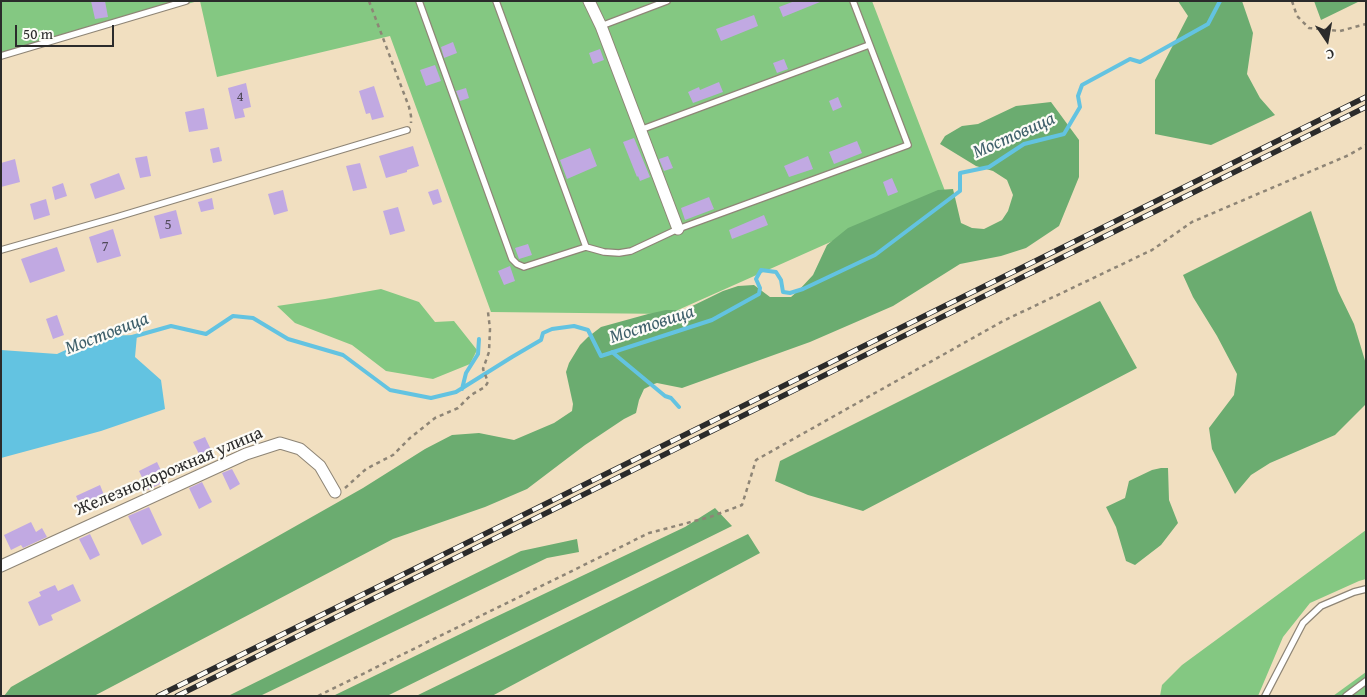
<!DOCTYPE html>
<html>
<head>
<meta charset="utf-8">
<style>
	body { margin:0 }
	#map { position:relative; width:1367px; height:697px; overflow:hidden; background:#f1dfc0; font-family:"Gentium Book Plus",serif }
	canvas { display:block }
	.frame { position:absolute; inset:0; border:2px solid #2b2b2b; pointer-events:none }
	.north { position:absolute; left:1302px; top:15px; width:50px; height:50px; -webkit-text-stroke:4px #fdfcf7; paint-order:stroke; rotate:168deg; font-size:14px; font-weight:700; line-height:20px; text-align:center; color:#2b2b2b }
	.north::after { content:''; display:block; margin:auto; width:18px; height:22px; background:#2b2b2b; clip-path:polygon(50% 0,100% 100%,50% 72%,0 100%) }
	.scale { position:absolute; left:15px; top:25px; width:99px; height:22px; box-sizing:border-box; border:2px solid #2b2b2b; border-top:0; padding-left:6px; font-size:15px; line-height:18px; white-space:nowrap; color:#2b2b2b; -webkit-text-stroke:4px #fdfcf7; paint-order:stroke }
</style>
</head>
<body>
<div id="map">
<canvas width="1367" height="697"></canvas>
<div class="frame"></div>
<div class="north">С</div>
<div class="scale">50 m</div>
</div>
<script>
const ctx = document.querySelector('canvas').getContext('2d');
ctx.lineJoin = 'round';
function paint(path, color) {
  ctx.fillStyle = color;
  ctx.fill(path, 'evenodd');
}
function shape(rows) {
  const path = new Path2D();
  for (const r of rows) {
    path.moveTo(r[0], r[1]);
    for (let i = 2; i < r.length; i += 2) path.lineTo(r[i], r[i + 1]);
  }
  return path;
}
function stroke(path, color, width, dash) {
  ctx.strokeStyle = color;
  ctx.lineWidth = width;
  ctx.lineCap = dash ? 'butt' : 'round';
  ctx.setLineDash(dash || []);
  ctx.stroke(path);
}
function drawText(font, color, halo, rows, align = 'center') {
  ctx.font = font + ' "Gentium Book Plus",serif';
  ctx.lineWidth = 4.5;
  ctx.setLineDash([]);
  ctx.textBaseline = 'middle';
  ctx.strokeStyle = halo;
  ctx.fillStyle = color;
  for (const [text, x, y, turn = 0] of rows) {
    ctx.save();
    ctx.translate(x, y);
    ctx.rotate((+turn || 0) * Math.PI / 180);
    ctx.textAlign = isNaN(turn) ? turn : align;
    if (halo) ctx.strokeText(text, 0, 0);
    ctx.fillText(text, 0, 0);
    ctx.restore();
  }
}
paint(shape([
	[1,1,198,1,1,56],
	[200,1,872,1,945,191,669,314,491,312,390,36,217,77],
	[381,289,419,302,435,322,454,321,477,350,470,364,433,379,386,371,352,345,295,323,277,306,325,299],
	[1366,530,1366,579,1359,581,1310,603,1283,637,1258,696,1160,696,1162,685,1182,665],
	[1366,672,1366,696,1333,696]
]), '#84c882');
paint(shape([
	[1178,1,1242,1,1253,33,1247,74,1260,98,1275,115,1211,145,1155,134,1155,80,1188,16],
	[1314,1,1360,1,1321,20],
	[1051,102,1079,140,1079,177,1059,226,1026,248,1001,256,960,264,893,306,810,342,682,388,657,383,654,384,644,389,639,400,636,413,624,419,585,445,527,489,485,507,393,539,94,696,4,696,11,687,363,488,425,449,452,435,479,433,514,440,554,423,572,411,573,404,566,372,569,363,580,345,588,337,601,327,648,314,666,310,684,310,723,291,738,286,754,285,770,297,791,297,799,290,813,275,827,245,848,228,938,190,953,189,961,223,972,228,984,229,1002,220,1008,211,1013,195,1007,180,993,171,976,166,940,144,945,136,962,126,978,124,1016,106],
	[1311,211,1338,291,1354,324,1366,364,1366,404,1335,435,1270,463,1251,475,1235,494,1212,449,1209,428,1234,395,1237,374,1217,336,1193,297,1183,275],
	[1100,301,1137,368,863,511,808,495,775,481,780,461],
	[1161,468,1168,468,1169,500,1178,523,1161,545,1135,565,1126,561,1116,527,1106,507,1125,498,1129,481,1152,470],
	[715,508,732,526,387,696,333,696,487,621,685,527],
	[748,534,760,553,492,696,416,696],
	[577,539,579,552,547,558,260,696,228,696,521,551]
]), '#6bac70');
paint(shape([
	[137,335,135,357,161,380,165,409,101,431,1,458,1,350,57,354,96,336]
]), '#63c3e1');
stroke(shape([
	[132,337,171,326,206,334,233,316,253,318,288,339,343,355,390,390,431,398,456,392,512,357,541,340,543,333,552,329,574,326,588,330,601,356,712,320,759,294,760,288,756,279,761,270,776,272,781,280,783,292,790,293,803,289,875,255,960,191,960,173,989,167,1024,144,1064,134,1080,107,1078,96,1082,85,1130,59,1140,62,1208,24,1220,1],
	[612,352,665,396,671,398,679,407],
	[462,389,466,373,478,354,479,339]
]), '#63c3e1', 4);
paint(shape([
	[91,1,105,1,108,17,95,19],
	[795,1,820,1,820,2,783,17,779,7],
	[754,15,758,26,721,41,716,29],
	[453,42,457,53,444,58,441,47],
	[600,49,604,60,593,64,589,53],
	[784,59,788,69,777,73,773,63],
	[435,65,441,81,426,86,420,70],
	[719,82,723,92,693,103,688,92,699,87,700,90],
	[246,83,251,107,243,109,245,117,235,119,228,88],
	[374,86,384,117,372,120,370,113,366,114,359,91],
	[466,88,469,98,460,101,456,91],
	[838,97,842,107,833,111,829,101],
	[204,108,208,129,189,132,185,112],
	[634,138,650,177,640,181,638,176,637,177,623,142],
	[857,141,862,153,834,164,829,152],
	[413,146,419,166,407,170,407,172,386,178,379,156],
	[219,147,222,161,213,163,210,149],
	[590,148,597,166,567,179,560,160],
	[147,156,151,176,140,178,135,158],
	[668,156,673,168,664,171,659,159],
	[808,156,813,169,789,177,784,166],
	[15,159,20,182,1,187,1,163],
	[360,163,367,188,353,191,346,166],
	[119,173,125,189,95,199,90,184],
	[892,178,898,192,888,196,883,182],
	[63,183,67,196,55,200,52,187],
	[438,189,442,202,433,205,428,192],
	[283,190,288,211,274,215,268,194],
	[709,197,714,209,685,220,681,208],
	[212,198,214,209,201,212,198,202],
	[46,199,50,215,34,220,30,204],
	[398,207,405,231,390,235,383,211],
	[176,210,182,234,160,239,154,216],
	[764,215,768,225,732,239,729,230],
	[113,229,121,256,97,263,89,237],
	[528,244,532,255,519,259,515,248],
	[57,247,65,271,30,283,21,259],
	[510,266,515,281,504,285,498,271],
	[57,315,64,335,53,339,46,319],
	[205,437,212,452,201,458,193,442],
	[157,462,166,481,148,490,139,471],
	[232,469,240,484,230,490,222,473],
	[202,482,212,502,199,509,189,488],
	[100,485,106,500,82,510,76,496],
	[149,507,162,535,142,545,128,516],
	[31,522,36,532,42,528,47,537,23,548,21,545,11,550,4,535],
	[90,534,100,555,90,560,79,539],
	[73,584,81,601,51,615,53,620,39,626,28,602,41,596,39,592,55,585,58,591]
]), '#c1a9e2');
const service = shape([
	[419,1,512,259,517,264,524,267,586,247,604,252,619,253,631,251,678,229,908,145,853,1],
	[496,1,586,247],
	[601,26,667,1],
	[1,56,186,1],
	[640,130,869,45],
	[1,250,117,217,407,130],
	[1265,696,1303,623,1321,606,1354,592,1366,589],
	[1346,696,1366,681]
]);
const minor = shape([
	[589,1,601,26,678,229],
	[1,566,246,454,280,443,300,449,320,466,335,492]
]);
stroke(service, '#8e8576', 8);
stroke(minor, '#8e8576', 13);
stroke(shape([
	[369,1,409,107,411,116,411,123],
	[1292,1,1297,16,1309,28,1340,31,1366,24],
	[345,488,366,469,393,455,410,438,435,418,458,408,471,395,485,387,488,382,483,369,489,352,490,329,488,312],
	[318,696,649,533,710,517,742,505,756,460,1003,321,1152,250,1192,222,1349,155,1366,145]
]), '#8e8576', 2.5, [4, 4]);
stroke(service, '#fff', 5.5);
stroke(minor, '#fff', 11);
const rail = shape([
	[158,696,1366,97],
	[177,696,1366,107]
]);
stroke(rail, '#2b2b2b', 5.5);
stroke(rail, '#fdfcf7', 4, [11]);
drawText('15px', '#504a59', null, [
	["4",240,97],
	["5",168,225],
	["7",105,247]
]);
drawText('18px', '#2b2b2b', '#fdfcf7', [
	["Железнодорожная улица",169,472,-23]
]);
drawText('italic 19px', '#3f606b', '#fdfcf7', [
	["Мостовица",1014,136,-24],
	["Мостовица",652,325,-18],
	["Мостовица",107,334,-21]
]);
</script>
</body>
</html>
